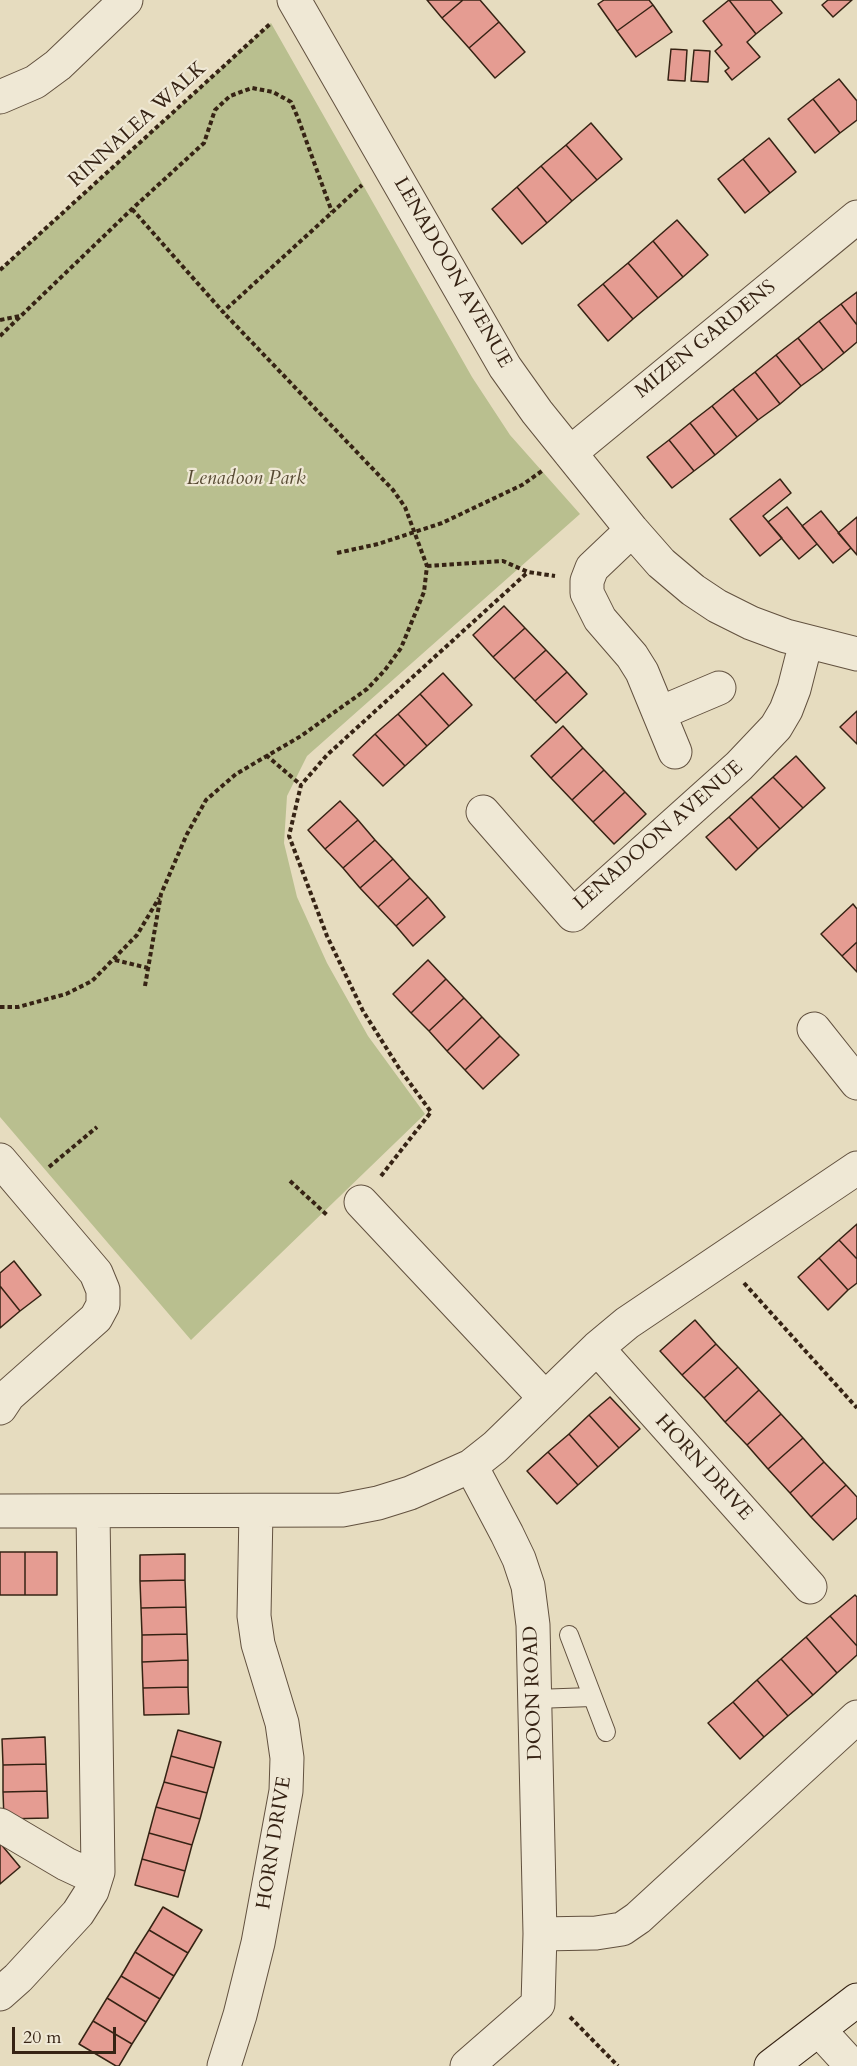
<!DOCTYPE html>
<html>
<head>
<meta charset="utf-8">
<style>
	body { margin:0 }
	#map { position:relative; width:857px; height:2066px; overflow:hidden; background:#e6dcbf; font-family:Cardo,serif }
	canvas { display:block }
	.scale { position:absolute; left:12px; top:2027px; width:104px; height:27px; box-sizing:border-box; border:3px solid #362314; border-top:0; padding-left:8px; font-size:18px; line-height:21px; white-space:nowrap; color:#362314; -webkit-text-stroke:4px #efe8d5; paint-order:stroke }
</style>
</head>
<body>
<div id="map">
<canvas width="857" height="2066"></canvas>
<div class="scale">20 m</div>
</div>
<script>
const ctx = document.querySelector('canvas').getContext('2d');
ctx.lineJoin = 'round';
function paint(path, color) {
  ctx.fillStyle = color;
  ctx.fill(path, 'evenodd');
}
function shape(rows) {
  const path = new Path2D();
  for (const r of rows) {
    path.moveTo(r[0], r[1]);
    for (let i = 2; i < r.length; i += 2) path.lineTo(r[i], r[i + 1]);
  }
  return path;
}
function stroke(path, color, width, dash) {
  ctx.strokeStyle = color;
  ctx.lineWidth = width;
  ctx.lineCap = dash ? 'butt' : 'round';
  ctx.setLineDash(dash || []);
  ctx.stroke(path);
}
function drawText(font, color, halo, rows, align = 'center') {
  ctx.font = font + ' Cardo,serif';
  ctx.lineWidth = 4.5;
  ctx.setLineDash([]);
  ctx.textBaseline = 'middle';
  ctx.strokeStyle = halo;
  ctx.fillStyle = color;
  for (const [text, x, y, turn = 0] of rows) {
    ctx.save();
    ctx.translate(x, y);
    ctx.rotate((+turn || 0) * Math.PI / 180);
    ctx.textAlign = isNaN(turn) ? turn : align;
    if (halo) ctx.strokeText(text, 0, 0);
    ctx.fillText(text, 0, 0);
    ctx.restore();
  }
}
paint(shape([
	[271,23,472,377,510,435,580,514,307,756,287,796,284,843,297,897,327,963,368,1036,425,1114,191,1340,0,1117,0,270]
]), '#b9bf8f');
const building = shape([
	[427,0,463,0,442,18,427,0],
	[463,0,480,0,499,22,469,48,442,18,463,0],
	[604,0,649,0,653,5,617,31,598,4,604,0],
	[729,0,771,0,782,13,756,34,729,0],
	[729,0,756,34,747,42,760,57,732,80,725,71,729,68,715,51,722,45,703,21,729,0],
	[828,0,852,0,833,17,822,5,828,0],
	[653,5,672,32,636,57,617,31,653,5],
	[499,22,525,52,495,78,469,48,499,22],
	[671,49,687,50,685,81,668,80,671,49],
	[694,50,710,51,708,82,691,81,694,50],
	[839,79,857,101,857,120,840,133,813,99,839,79],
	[813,99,840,133,815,153,788,119,813,99],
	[591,123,622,159,597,180,566,145,591,123],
	[769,138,796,172,770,193,743,159,769,138],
	[566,145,597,180,572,201,541,166,566,145],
	[743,159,770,193,745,213,718,179,743,159],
	[541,166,572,201,547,223,517,187,541,166],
	[517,187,547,223,522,244,492,209,517,187],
	[677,220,708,255,683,277,653,241,677,220],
	[653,241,683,277,658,298,628,263,653,241],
	[628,263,658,298,633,319,603,284,628,263],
	[603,284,633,319,608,341,578,305,603,284],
	[857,292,857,325,841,304,857,292],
	[841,304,857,325,857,342,844,353,819,321,841,304],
	[819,321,844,353,823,370,798,338,819,321],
	[798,338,823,370,801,386,776,355,798,338],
	[776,355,801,386,780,404,755,372,776,355],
	[755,372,780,404,758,420,733,389,755,372],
	[733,389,758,420,737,437,712,406,733,389],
	[712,406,737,437,715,455,690,423,712,406],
	[690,423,715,455,694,471,669,440,690,423],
	[669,440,694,471,672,488,647,457,669,440],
	[780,479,791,493,763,516,782,538,760,556,730,519,780,479],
	[787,507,817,544,799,559,768,522,787,507],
	[821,511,851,548,833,563,802,526,821,511],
	[857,517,857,555,838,533,857,517],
	[504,606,525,628,493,657,473,635,504,606],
	[525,628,546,650,514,679,493,657,525,628],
	[546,650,567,672,535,701,514,679,546,650],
	[567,672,587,694,556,723,535,701,567,672],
	[443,673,472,705,449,726,420,694,443,673],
	[420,694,449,726,427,746,398,714,420,694],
	[857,711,857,744,840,727,857,711],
	[398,714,427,746,405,766,375,734,398,714],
	[563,726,583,748,551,778,531,756,563,726],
	[375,734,405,766,383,786,353,755,375,734],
	[583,748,604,770,572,800,551,778,583,748],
	[796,756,825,788,803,808,773,777,796,756],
	[604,770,625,792,593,822,572,800,604,770],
	[773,777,803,808,780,829,751,797,773,777],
	[625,792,646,814,614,844,593,822,625,792],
	[751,797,780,829,758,849,729,817,751,797],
	[340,801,358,820,325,849,308,830,340,801],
	[729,817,758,849,736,870,706,837,729,817],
	[358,820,375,840,343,868,325,849,358,820],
	[375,840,393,859,360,888,343,868,375,840],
	[393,859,410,878,378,907,360,888,393,859],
	[410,878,428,897,396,926,378,907,410,878],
	[428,897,445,917,413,946,396,926,428,897],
	[853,904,857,909,857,942,842,956,821,934,853,904],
	[857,942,857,972,842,956,857,942],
	[428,960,446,979,411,1013,393,994,428,960],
	[446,979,464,998,429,1031,411,1013,446,979],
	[464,998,482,1017,447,1051,429,1031,464,998],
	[482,1017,500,1036,465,1070,447,1051,482,1017],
	[500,1036,519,1055,483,1089,465,1070,500,1036],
	[857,1224,857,1259,839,1240,857,1224],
	[839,1240,857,1259,857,1283,848,1290,819,1258,839,1240],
	[819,1258,848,1290,828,1310,798,1277,819,1258],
	[14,1261,41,1295,20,1311,0,1286,0,1273,14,1261],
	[0,1286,20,1311,0,1328,0,1286],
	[695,1320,716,1344,682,1375,660,1351,695,1320],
	[716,1344,738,1367,704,1398,682,1375,716,1344],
	[738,1367,759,1390,725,1422,704,1398,738,1367],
	[759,1390,781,1414,747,1445,725,1422,759,1390],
	[610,1397,640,1429,619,1448,589,1415,610,1397],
	[781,1414,803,1438,768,1469,747,1445,781,1414],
	[589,1415,619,1448,598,1467,569,1434,589,1415],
	[569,1434,598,1467,578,1485,548,1452,569,1434],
	[803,1438,824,1462,790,1493,768,1469,803,1438],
	[548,1452,578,1485,557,1504,527,1471,548,1452],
	[824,1462,846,1485,811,1517,790,1493,824,1462],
	[846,1485,857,1497,857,1518,833,1540,811,1517,846,1485],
	[0,1552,25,1552,25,1595,0,1595,0,1552],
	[25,1552,57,1552,57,1595,25,1595,25,1552],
	[185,1554,185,1580,140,1581,140,1555,185,1554],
	[185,1580,186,1607,141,1608,140,1581,185,1580],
	[855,1595,857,1597,857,1646,830,1616,855,1595],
	[186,1607,187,1634,142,1635,141,1608,186,1607],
	[830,1616,857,1646,857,1655,837,1673,806,1637,830,1616],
	[187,1634,188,1660,142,1662,142,1635,187,1634],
	[806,1637,837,1673,813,1695,781,1659,806,1637],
	[781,1659,813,1695,788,1716,757,1680,781,1659],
	[188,1660,188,1687,143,1688,142,1662,188,1660],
	[757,1680,788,1716,764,1737,733,1702,757,1680],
	[188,1687,189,1714,144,1715,143,1688,188,1687],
	[733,1702,764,1737,740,1759,708,1723,733,1702],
	[178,1730,221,1742,214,1768,171,1756,178,1730],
	[45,1737,46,1764,3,1765,2,1739,45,1737],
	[171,1756,214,1768,207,1793,164,1782,171,1756],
	[46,1764,47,1791,3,1792,3,1765,46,1764],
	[164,1782,207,1793,200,1819,156,1807,164,1782],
	[47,1791,48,1818,4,1819,3,1792,47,1791],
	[156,1807,200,1819,192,1845,149,1833,156,1807],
	[149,1833,192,1845,185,1871,142,1859,149,1833],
	[0,1843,20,1867,0,1884,0,1843],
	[142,1859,185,1871,178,1897,135,1885,142,1859],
	[163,1907,202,1930,188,1953,149,1930,163,1907],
	[149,1930,188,1953,174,1976,135,1952,149,1930],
	[135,1952,174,1976,160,1999,121,1976,135,1952],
	[121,1976,160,1999,146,2022,107,1998,121,1976],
	[107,1998,146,2022,132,2044,93,2021,107,1998],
	[93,2021,132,2044,119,2066,116,2066,79,2044,93,2021]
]);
paint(building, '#e59c92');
stroke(building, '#362314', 1.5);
const lane = shape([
	[569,1635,606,1732],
	[535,1699,592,1697]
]);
const street = shape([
	[294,0,505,367,537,412,632,530,661,563,693,590,717,606,751,623,786,636,857,654],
	[0,97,35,82,58,65,126,0],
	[570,453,857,217],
	[632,530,592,568,587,581,587,593,600,619,632,656,642,672,675,752],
	[660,713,719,688],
	[483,812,573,915,739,766,776,727,786,710,794,689,806,642],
	[814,1029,857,1083],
	[0,1160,96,1273,103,1290,103,1305,96,1318,8,1396,0,1408],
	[361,1202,545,1398],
	[597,1348,810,1587],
	[0,1511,342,1510,378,1503,410,1493,471,1466,495,1447,597,1348,627,1323,857,1168],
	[0,1825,66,1864,96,1878],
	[540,1934,596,1933,622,1929,638,1918,857,1717],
	[0,1994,18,1978,78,1913,92,1891,98,1872,93,1512],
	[819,2030,852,2066],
	[224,2066,240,2015,258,1943,286,1791,287,1758,282,1723,258,1644,254,1616,256,1511],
	[467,2066,538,2004,540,1934,533,1625,528,1586,519,1559,507,1534,471,1466]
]);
const secondary = shape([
	[771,2066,857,2000]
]);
stroke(lane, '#62513f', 20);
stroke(street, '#62513f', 35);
stroke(secondary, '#362314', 35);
stroke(shape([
	[132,209,223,312,362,185],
	[0,270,270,24],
	[0,320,20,316],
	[0,336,132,209,204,143,215,110,230,96,252,88,273,92,291,102,298,118,332,212],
	[337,553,378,544,442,523,522,485,542,471],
	[427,566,503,561,528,572,555,576],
	[266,755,301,785],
	[115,960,148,968],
	[145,986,161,894,187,834,206,800,236,774,301,736,367,689,385,670,401,648,424,592,427,566,405,507,393,490,223,312],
	[0,1007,18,1007,66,994,92,981,137,935,159,898],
	[49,1167,97,1127],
	[381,1176,431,1112,399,1068,363,1011,327,936,289,836,301,785,327,755,528,572],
	[290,1181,327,1215,329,1214],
	[744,1283,857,1408],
	[570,2017,618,2066]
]), '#362314', 4, [4.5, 3]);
stroke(lane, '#efe8d5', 18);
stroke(street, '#efe8d5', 33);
stroke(secondary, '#efe8d5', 33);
drawText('20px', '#362314', '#efe8d5', [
	["RINNALEA WALK",138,125,-42],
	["LENADOON AVENUE",452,273,60],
	["MIZEN GARDENS",706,340,-39],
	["LENADOON AVENUE",659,836,-41],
	["HORN DRIVE",703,1468,48],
	["DOON ROAD",534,1693,-92],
	["HORN DRIVE",275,1843,-81]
]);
drawText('italic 20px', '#574a33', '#efe8d5', [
	["Lenadoon Park",246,479]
]);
</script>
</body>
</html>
